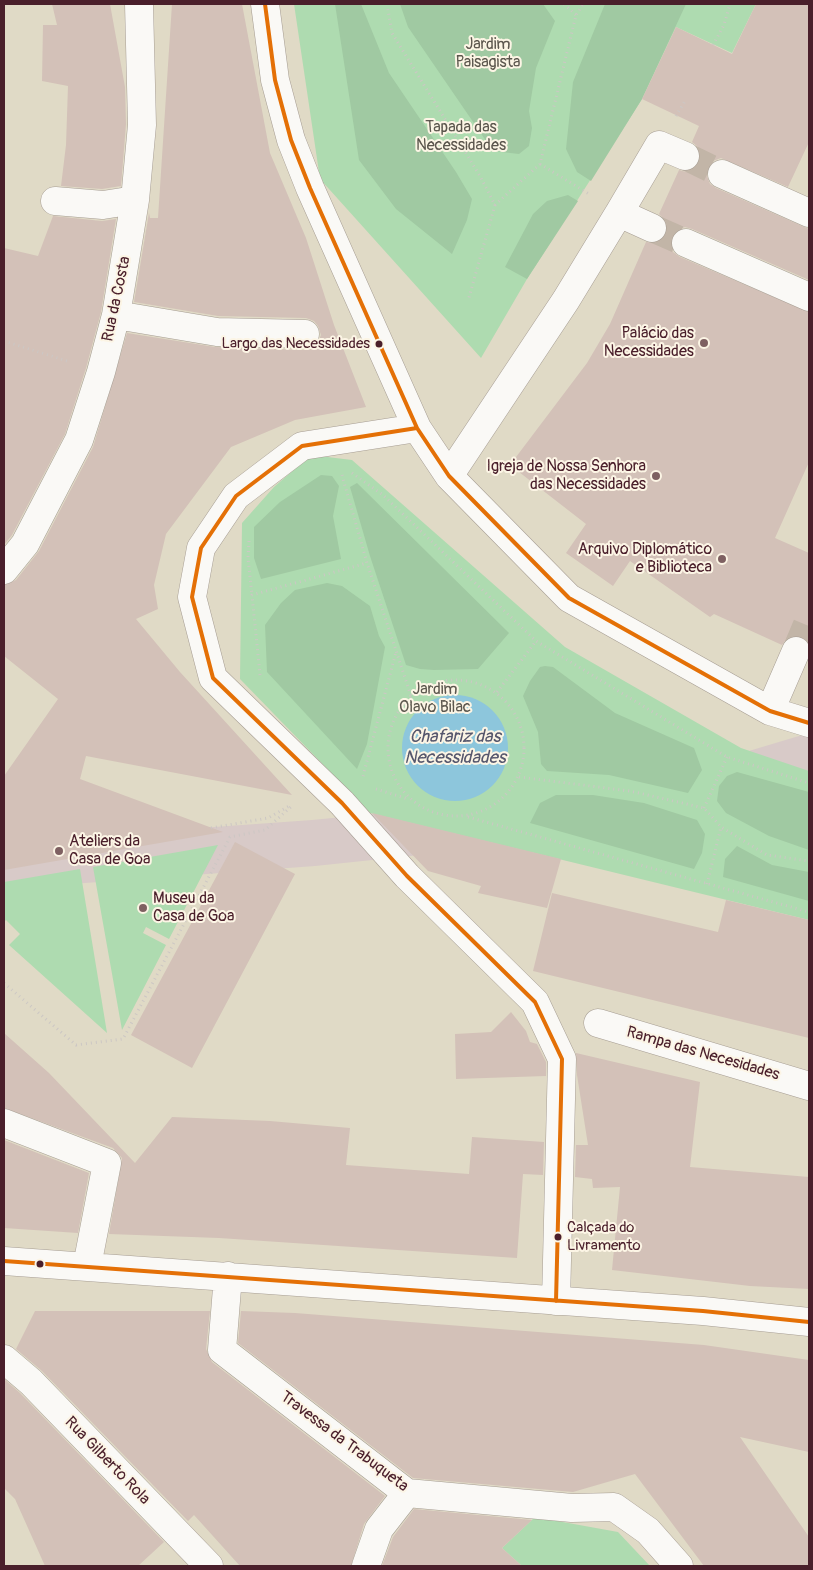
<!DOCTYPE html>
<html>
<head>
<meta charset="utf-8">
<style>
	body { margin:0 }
	#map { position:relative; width:813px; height:1570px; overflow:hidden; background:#e0dac6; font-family:Pangolin,sans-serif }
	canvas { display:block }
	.frame { position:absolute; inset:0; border:5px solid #4a1f2b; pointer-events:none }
</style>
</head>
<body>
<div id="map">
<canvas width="813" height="1570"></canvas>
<div class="frame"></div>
</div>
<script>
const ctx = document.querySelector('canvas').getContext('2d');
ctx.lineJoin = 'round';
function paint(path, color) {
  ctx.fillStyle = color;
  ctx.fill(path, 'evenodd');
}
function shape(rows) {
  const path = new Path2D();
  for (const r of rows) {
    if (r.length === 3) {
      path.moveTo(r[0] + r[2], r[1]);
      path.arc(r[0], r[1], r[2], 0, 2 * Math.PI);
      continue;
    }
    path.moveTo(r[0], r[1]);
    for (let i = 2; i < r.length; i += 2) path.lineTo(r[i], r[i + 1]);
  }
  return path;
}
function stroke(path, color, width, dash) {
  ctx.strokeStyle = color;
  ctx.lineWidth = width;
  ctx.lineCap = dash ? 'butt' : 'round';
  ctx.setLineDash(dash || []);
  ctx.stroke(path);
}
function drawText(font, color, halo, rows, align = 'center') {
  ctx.font = font + ' Pangolin,sans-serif';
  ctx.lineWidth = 4;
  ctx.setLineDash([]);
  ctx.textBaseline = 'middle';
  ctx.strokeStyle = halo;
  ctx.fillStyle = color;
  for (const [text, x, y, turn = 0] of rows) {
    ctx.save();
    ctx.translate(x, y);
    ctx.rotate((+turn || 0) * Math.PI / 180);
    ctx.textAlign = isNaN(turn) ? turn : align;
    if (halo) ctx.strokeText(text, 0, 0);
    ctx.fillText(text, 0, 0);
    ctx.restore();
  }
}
paint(shape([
	[809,733,809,782,524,844,315,866,4,889,4,842,312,820,445,807,722,759]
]), '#d8cac8');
paint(shape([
	[294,4,756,4,732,53,676,27,642,99,527,279,481,358,320,179],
	[311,455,352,460,565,647,741,748,809,771,809,920,370,813,240,679,242,523,274,487],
	[218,845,169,939,146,927,143,933,166,945,122,1030,93,867],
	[80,869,98,978,107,1033,9,945,20,934,6,920,4,922,4,882],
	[535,1517,618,1532,650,1566,522,1566,502,1548]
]), '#aedbb0');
paint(shape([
	[335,4,361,4,389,73,456,172,472,199,467,220,452,254,396,209,359,160],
	[400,4,543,4,555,21,536,68,529,111,532,128,529,146,519,154,493,151,408,27],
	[605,4,686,4,642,99,591,181,577,172,566,149,573,82],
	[568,195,578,201,527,279,505,267,533,214,547,201],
	[321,475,332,476,339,486,333,516,341,559,261,579,254,558,254,527,280,502],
	[357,483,509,633,478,669,434,670,420,669,406,665,370,556,350,487],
	[327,583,342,586,370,606,379,636,385,647,367,744,357,769,267,672,265,625,281,603,295,590],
	[545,666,553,667,615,713,694,748,702,770,688,793,609,775,547,771,541,764,538,732,523,696,530,681,540,667],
	[737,772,809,792,809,850,769,836,726,813,717,801,719,786,727,776],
	[556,795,593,795,644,803,697,820,705,834,702,853,694,869,530,823,540,803],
	[737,846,772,865,809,872,809,901,723,877,725,859]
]), '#a0c9a2');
paint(shape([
	[455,748,53]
]), '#8dc6dc');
paint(shape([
	[52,4,110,4,125,87,126,124,121,186,102,189,61,186,66,145,68,86,42,81,43,25,57,25],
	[172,4,242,4,270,153,306,238,334,325,366,407,295,420,231,447,166,534,154,585,158,609,136,619,180,672,292,795,86,756,80,779,223,832,4,870,4,776,58,699,4,656,4,585,16,580,39,551,93,447,127,333,215,347,305,350,313,347,318,342,321,335,318,326,314,321,306,318,218,316,134,302,149,213,150,218,158,218],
	[756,4,809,4,809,142,788,187,721,158,713,161,708,167,707,176,710,184,716,188,809,229,809,280,692,229,685,227,677,230,672,236,670,244,673,252,680,257,809,312,809,462,775,538,809,553,809,643,803,637,795,635,787,638,782,645,714,614,710,617,630,561,613,586,566,553,586,524,510,465,587,363,610,324,646,242,654,243,661,240,666,235,667,226,664,219,659,214,679,170,686,172,694,169,700,162,700,154,698,147,692,142,699,126,642,99,676,27,732,54],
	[53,216,102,221,116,219,101,312,86,368,65,434,12,535,4,545,4,248,38,256],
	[372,813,561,859,547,908,478,893,481,886,428,871],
	[235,842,295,874,192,1068,131,1035],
	[552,893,718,932,726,900,809,920,809,1038,533,971],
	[511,1012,526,1031,530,1042,537,1044,546,1062,546,1076,456,1079,455,1034,491,1032],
	[4,1033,49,1073,135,1163,172,1117,270,1121,350,1128,346,1165,469,1174,472,1137,544,1142,543,1175,523,1174,517,1258,219,1238,109,1234,122,1158,113,1148,4,1108],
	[576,1053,700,1082,690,1167,809,1177,809,1289,750,1286,612,1270,620,1187,593,1188,592,1179,575,1177,576,1145,588,1145,577,1075],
	[4,1140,89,1173,78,1233,4,1228],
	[35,1311,210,1311,206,1349,212,1362,385,1496,364,1524,351,1566,240,1566,194,1515,188,1521,42,1371,16,1349],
	[241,1311,295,1313,704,1345,809,1360,809,1452,740,1437,809,1537,809,1566,704,1566,635,1474,573,1492,413,1478,238,1343],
	[4,1379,20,1393,164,1542,138,1566,45,1566,15,1499,4,1488],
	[414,1509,532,1520,502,1548,522,1566,382,1566,393,1537]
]), '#d3c1b8');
stroke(shape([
	[685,156,722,174],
	[652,228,686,243],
	[796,651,809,620]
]), '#c2b5a7', 28, [28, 14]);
const minor = shape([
	[265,4,275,80,291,140,310,188,417,428,449,476,569,598,770,711,809,723],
	[722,174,809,213],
	[55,201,103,205,135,200],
	[652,228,619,213,659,145,685,156],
	[686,243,809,297],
	[116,315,217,332,305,334],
	[417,428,302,446,236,496,201,548,192,597,213,678,342,803,407,876,535,1002,562,1059,556,1301],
	[449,476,566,300,619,213],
	[4,570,25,544,79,440,101,372,116,315,135,200,142,125,139,4],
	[770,711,796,651],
	[598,1023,809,1086],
	[4,1123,107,1163,87,1266],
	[4,1261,703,1311,809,1322],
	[228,1276,222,1350,407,1493,572,1508,614,1507,648,1531,679,1566],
	[4,1359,31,1382,209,1566],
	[366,1566,379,1529,407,1493]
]);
stroke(minor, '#a69d93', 29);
stroke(shape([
	[387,4,392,33,480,176,495,205,468,301],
	[564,4,576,15],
	[713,45,724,25,730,4],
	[676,116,685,101],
	[540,164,589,194],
	[495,205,540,164,576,15,583,4],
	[4,341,67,361],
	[352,473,383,495,536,641,727,757,809,783],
	[342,475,367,563,411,696],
	[249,541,248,558,252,595],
	[260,675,252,595,367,563],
	[456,748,68],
	[497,692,536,641],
	[363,776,396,652],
	[519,777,630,791,704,808,721,827,767,855,809,861],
	[376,789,408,799],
	[704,808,727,757],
	[468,817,809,912],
	[211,828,268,818,291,805],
	[707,884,721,827],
	[4,983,76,1045,123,1039,230,837,265,830,293,805]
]), '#ccc7c4', 3, [1, 4]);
stroke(minor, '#faf9f6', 28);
stroke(shape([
	[265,4,275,80,291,140,310,188,417,428,449,476,569,598,770,711,809,723],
	[417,428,302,446,236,496,201,548,192,597,213,678,342,803,407,876,535,1002,562,1059,556,1301],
	[4,1261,703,1311,809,1322]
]), '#e47006', 4);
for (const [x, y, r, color] of [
	[704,343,5,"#7e6061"],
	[379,344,4.5,"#4a1f2b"],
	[656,476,5,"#7e6061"],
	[722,559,5,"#7e6061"],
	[59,851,5,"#7e6061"],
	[143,908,5,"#7e6061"],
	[558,1237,4.5,"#4a1f2b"],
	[40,1264,4.5,"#4a1f2b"]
]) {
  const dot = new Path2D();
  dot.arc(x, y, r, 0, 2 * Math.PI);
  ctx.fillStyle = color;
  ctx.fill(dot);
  stroke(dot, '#fcf5e5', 2);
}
drawText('15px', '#4a1f2b', '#fcf5e5', [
	["Largo das Necessidades",370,344],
	["Calçada do",567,1228,"left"],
	["Livramento",567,1246,"left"]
], 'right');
drawText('16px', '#5c574e', '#fcf5e5', [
	["Jardim",488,45],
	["Paisagista",488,63],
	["Tapada das",461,128],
	["Necessidades",461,146],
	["Jardim",435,690],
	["Olavo Bilac",435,708]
]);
drawText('16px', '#4a1f2b', '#fcf5e5', [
	["Rua da Costa",117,299,-78],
	["Rampa das Necesidades",703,1054,16],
	["Travessa da Trabuqueta",344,1442,37],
	["Rua Gilberto Rola",107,1461,46]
]);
drawText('16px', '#4a1f2b', '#fcf5e5', [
	["Palácio das",694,334],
	["Necessidades",694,352],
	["Igreja de Nossa Senhora",646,467],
	["das Necessidades",646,485],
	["Arquivo Diplomático",712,550],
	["e Biblioteca",712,568],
	["Ateliers da",69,842,"left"],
	["Casa de Goa",69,860,"left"],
	["Museu da",153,899,"left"],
	["Casa de Goa",153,917,"left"]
], 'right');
drawText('italic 18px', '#55566c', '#fcf5e5', [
	["Chafariz das",455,737],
	["Necessidades",455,758]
]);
</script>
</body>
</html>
